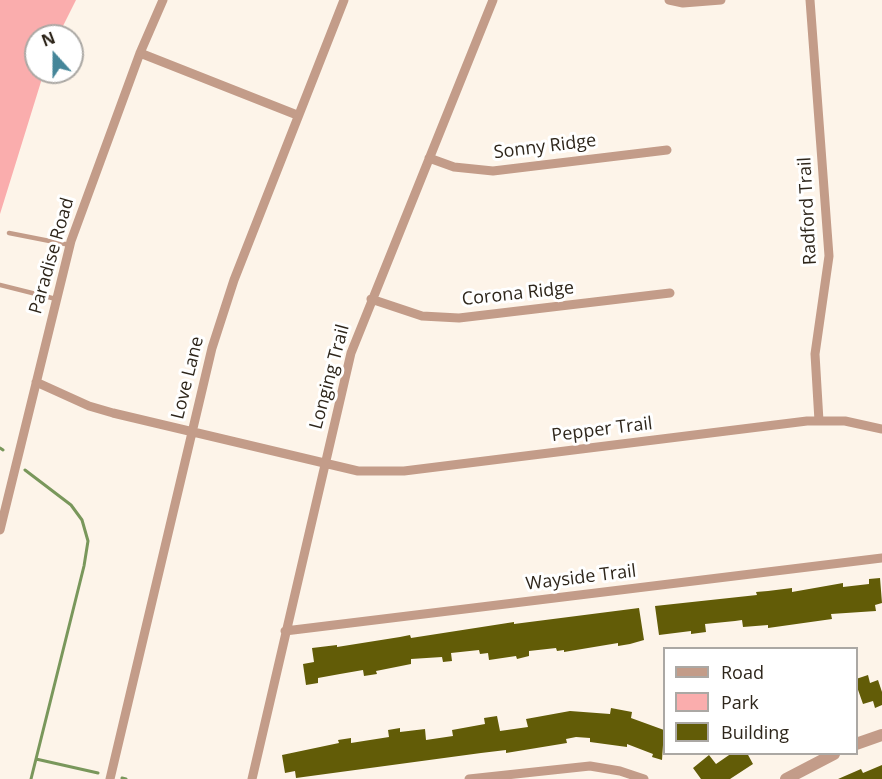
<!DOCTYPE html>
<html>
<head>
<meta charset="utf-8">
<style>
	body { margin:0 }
	#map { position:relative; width:882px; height:779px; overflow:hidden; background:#fdf4e9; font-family:"Open Sans",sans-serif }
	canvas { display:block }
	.legend { position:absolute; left:663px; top:647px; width:195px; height:108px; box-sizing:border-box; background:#fff; border:2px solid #aba8a4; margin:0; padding:8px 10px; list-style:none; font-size:18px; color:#2e261b }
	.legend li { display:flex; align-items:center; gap:12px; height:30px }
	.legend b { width:30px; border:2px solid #aba8a4 }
	.north { position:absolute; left:24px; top:24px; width:60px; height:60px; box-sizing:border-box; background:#fff; border:2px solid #aba8a4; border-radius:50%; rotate:339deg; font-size:16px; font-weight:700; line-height:24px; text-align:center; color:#2e261b }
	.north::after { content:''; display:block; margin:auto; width:21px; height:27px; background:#458699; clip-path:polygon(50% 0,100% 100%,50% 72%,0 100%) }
</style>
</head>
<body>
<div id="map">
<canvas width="882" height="779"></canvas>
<ul class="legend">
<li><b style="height:8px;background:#c39c89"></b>Road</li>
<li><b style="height:16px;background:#faadad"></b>Park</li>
<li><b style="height:16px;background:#625c07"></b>Building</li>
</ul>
<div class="north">N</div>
</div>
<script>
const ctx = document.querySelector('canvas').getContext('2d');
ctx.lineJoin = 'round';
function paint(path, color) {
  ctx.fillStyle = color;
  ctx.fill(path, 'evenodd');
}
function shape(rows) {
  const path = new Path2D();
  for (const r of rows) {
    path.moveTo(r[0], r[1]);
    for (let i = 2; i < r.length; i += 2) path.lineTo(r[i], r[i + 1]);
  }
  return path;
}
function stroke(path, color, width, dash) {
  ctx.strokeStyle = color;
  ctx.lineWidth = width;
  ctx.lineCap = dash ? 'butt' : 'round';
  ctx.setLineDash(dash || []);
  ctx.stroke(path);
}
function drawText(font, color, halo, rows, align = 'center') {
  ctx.font = font + ' "Open Sans",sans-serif';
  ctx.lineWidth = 6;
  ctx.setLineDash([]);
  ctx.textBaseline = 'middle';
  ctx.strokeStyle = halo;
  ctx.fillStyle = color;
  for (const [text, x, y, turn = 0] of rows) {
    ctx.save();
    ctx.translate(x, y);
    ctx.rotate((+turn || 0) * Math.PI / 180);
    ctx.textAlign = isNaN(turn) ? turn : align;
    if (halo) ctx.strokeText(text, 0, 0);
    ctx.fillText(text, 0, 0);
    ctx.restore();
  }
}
paint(shape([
	[0,0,76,0,58,36,36,36,36,72,44,72,0,214]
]), '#faadad');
stroke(shape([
	[0,448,3,450],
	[25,470,71,505,82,520,88,541,84,566,31,779],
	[36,759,98,773],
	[122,778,126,779]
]), '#79975b', 3);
paint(shape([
	[880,578,882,603,875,605,876,611,831,614,832,619,768,628,768,625,743,627,742,620,735,621,705,624,706,632,691,634,691,631,659,635,655,606,757,595,756,592,768,591,792,588,792,592,843,583,843,587,869,584,869,579],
	[639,608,644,640,630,644,618,646,618,643,564,652,564,650,557,651,556,648,529,651,529,656,517,659,516,656,489,660,488,653,480,654,479,650,451,653,452,661,443,662,442,657,411,659,411,664,376,671,377,674,364,676,363,670,340,674,318,678,318,683,306,685,303,664,314,662,312,648,337,645,337,647,400,637,410,635,411,638,514,622,514,624],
	[868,675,870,683,878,680,882,692,882,705,875,708,873,701,863,704,856,684,856,679],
	[611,708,632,712,631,718,664,730,662,760,652,757,653,754,627,744,627,747,590,742,590,738,576,737,566,739,567,743,506,753,506,750,481,753,296,778,295,771,285,773,282,755,339,743,338,740,351,738,351,743,389,737,388,730,400,728,400,732,425,729,426,740,453,736,452,730,485,724,484,718,497,716,500,731,528,727,526,719,570,711,610,714],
	[732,753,747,753,753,764,730,779,701,779,693,768,709,755,716,764],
	[882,765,882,779,838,779,861,769,863,773]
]), '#625c07');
stroke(shape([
	[9,233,70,245],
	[0,285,56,299]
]), '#c39c89', 4.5);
stroke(shape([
	[669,0,683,3,721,0],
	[810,0,829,256,815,354,819,421],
	[140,53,297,115],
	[429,158,454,167,493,171,667,150],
	[371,299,422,316,459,318,670,293],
	[36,382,89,406,113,413,358,471,404,471,807,421,845,421,882,429],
	[0,530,71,241,140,53,163,0],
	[285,631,882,558],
	[110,779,212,348,234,280,344,0],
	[252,779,351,353,493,0],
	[469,779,590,766,620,771,644,779]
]), '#c39c89', 9);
stroke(shape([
	[856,744,882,735],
	[786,779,834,754]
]), '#c39c89', 12);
drawText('18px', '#2e261b', '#fff', [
	["Sonny Ridge",545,147,-7],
	["Radford Trail",808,211,-93],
	["Paradise Road",52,256,-74],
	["Corona Ridge",518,294,-6],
	["Longing Trail",330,377,-75],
	["Love Lane",188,378,-76],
	["Pepper Trail",602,430,-7],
	["Wayside Trail",581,578,-7]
]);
</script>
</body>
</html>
